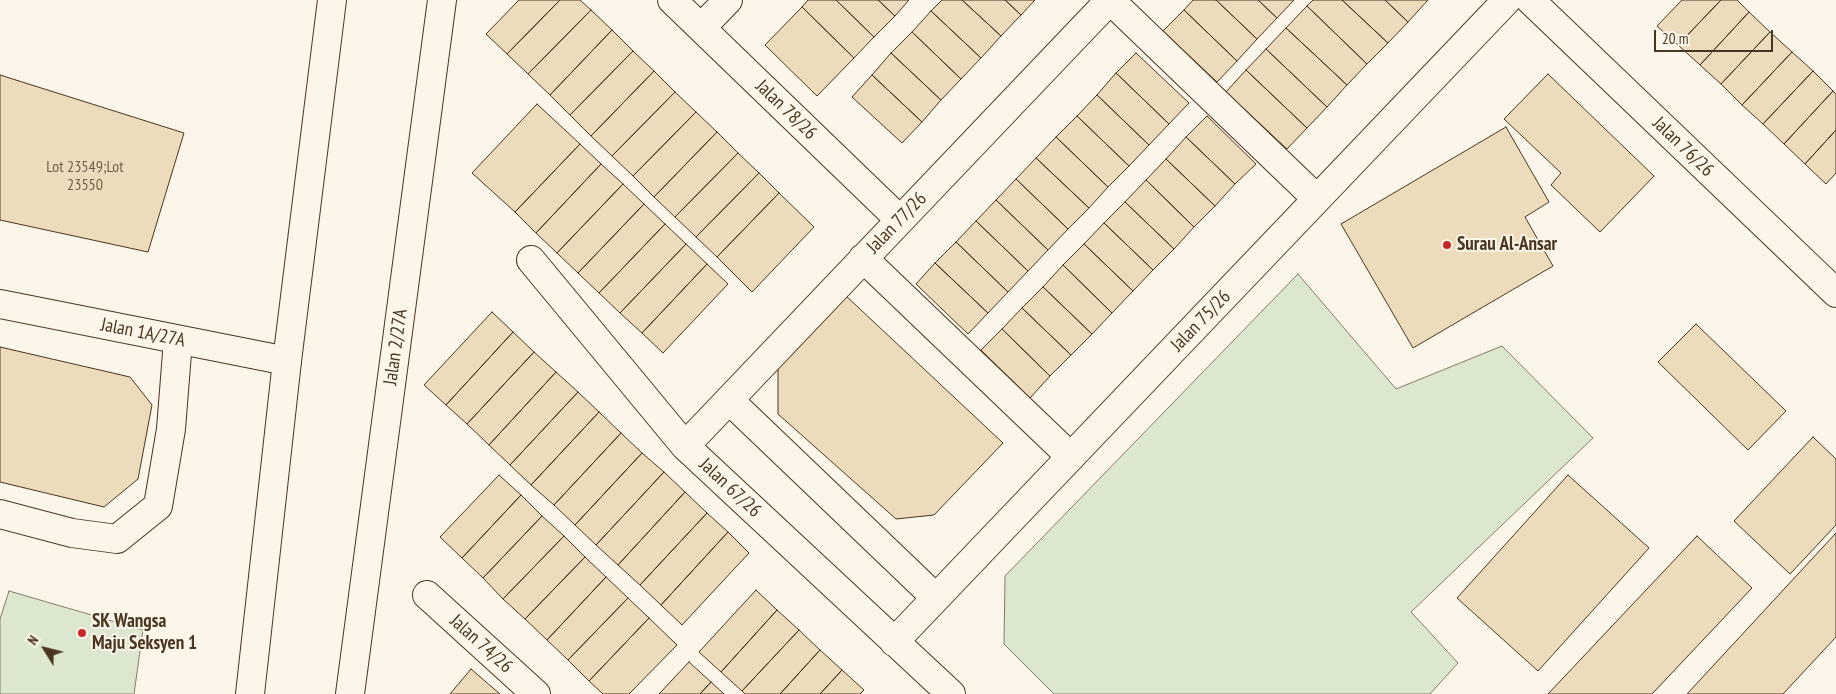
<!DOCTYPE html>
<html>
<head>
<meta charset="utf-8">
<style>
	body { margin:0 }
	#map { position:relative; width:1836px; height:694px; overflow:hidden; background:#fbf6e9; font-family:"PT Sans Narrow",sans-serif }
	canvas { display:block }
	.north { position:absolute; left:20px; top:624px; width:50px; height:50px; -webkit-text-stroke:4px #fbf6e9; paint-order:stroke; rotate:306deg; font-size:14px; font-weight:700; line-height:20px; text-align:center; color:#4a3520 }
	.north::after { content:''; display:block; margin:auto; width:18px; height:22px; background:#4a3520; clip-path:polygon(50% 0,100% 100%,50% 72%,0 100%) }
	.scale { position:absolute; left:1654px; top:30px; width:119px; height:22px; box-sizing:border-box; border:2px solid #4a3520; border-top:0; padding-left:6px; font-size:15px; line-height:18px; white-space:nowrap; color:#4a3520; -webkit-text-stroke:4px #fbf6e9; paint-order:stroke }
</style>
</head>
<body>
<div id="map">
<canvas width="1836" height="694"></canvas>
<div class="north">N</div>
<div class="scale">20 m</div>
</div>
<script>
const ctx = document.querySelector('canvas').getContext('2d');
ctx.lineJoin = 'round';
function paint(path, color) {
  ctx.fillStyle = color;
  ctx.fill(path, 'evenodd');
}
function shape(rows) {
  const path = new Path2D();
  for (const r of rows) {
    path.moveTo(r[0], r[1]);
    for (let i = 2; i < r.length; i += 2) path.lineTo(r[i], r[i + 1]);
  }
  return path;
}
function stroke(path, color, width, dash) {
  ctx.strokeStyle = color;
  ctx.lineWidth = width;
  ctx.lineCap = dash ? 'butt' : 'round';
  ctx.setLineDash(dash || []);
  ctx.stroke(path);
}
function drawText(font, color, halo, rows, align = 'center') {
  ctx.font = font + ' "PT Sans Narrow",sans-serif';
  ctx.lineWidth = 4;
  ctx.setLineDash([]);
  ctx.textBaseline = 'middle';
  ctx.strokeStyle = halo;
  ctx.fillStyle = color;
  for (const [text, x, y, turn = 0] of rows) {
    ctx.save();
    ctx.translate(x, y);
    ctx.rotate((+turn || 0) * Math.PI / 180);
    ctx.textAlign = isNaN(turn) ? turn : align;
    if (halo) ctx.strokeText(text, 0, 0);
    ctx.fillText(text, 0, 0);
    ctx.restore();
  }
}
const green = shape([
	[1298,274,1396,389,1502,346,1593,438,1411,612,1458,663,1430,694,1054,694,1004,644,1005,576,1298,274],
	[9,591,143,630,134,694,0,694,0,619,9,591]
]);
paint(green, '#dce7d0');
stroke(green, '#887966', 1);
const building = shape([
	[519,0,560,0,507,54,486,34,519,0],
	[560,0,580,0,591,10,528,74,507,54,560,0],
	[808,0,836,0,874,37,854,58,802,7,808,0],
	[836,0,878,0,895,16,874,37,836,0],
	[878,0,909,0,895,16,878,0],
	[942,0,962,0,1001,36,981,58,931,11,942,0],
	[962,0,1005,0,1021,15,1001,36,962,0],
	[1005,0,1035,0,1021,15,1005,0],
	[1193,0,1216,0,1257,39,1237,61,1184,10,1193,0],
	[1216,0,1258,0,1277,18,1257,39,1216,0],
	[1258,0,1294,0,1277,18,1258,0],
	[1313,0,1342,0,1388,43,1367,64,1307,6,1313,0],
	[1342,0,1385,0,1408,22,1388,43,1342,0],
	[1385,0,1428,0,1408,22,1385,0],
	[1682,0,1721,0,1678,45,1657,26,1682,0],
	[1721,0,1737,0,1749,12,1700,65,1678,45,1721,0],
	[1307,6,1367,64,1347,85,1286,28,1307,6],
	[802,7,854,58,817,96,765,45,802,7],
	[591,10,612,30,550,95,528,74,591,10],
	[1184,10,1237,61,1217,82,1163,31,1184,10],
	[931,11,981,58,961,79,912,32,931,11],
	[1749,12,1770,32,1721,84,1700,65,1749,12],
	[1286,28,1347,85,1327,107,1266,49,1286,28],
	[612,30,633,51,570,115,550,95,612,30],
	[912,32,961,79,941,100,891,53,912,32],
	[1770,32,1792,52,1742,105,1721,84,1770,32],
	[1266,49,1327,107,1307,128,1246,70,1266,49],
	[633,51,654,71,591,136,570,115,633,51],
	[1792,52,1813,71,1763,124,1742,105,1792,52],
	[891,53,941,100,922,122,872,75,891,53],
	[1136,53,1189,103,1169,124,1116,73,1136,53],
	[1246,70,1307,128,1287,149,1226,92,1246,70],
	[654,71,675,92,612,156,591,136,654,71],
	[1813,71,1833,91,1784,144,1763,124,1813,71],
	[1116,73,1169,124,1149,145,1097,95,1116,73],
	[1548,74,1654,176,1600,232,1551,185,1561,173,1504,119,1548,74],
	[0,75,184,133,148,252,0,220,0,75],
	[872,75,922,122,902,143,852,97,872,75],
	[1833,91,1836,94,1836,130,1805,164,1784,144,1833,91],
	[675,92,696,112,633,176,612,156,675,92],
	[1097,95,1149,145,1129,166,1077,116,1097,95],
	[537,104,580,144,515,212,472,173,537,104],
	[696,112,717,132,654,197,633,176,696,112],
	[1077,116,1129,166,1108,187,1056,137,1077,116],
	[1207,116,1256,164,1235,184,1186,137,1207,116],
	[1506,127,1549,202,1525,217,1553,266,1413,348,1341,224,1506,127],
	[1836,130,1836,173,1826,184,1805,164,1836,130],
	[717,132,738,153,675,217,654,197,717,132],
	[1056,137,1108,187,1089,208,1036,158,1056,137],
	[1186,137,1235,184,1215,206,1166,159,1186,137],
	[580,144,601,164,536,233,515,212,580,144],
	[738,153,759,173,696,237,675,217,738,153],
	[1036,158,1089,208,1068,229,1016,179,1036,158],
	[1166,159,1215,206,1194,227,1146,180,1166,159],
	[601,164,623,184,557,253,536,233,601,164],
	[759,173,779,193,717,257,696,237,759,173],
	[1016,179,1068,229,1048,250,996,200,1016,179],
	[1146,180,1194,227,1174,249,1125,202,1146,180],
	[623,184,644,204,578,273,557,253,623,184],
	[779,193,814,227,752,292,717,257,779,193],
	[996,200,1048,250,1028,271,976,221,996,200],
	[1125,202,1174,249,1153,270,1104,223,1125,202],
	[644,204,665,224,599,293,578,273,644,204],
	[976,221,1028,271,1008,292,956,242,976,221],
	[1104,223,1153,270,1133,291,1084,244,1104,223],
	[665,224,686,244,620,313,599,293,665,224],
	[956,242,1008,292,988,313,935,263,956,242],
	[686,244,707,264,642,333,620,313,686,244],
	[1084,244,1133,291,1112,313,1063,265,1084,244],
	[935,263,988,313,968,334,916,284,935,263],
	[707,264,728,284,663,353,642,333,707,264],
	[1063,265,1112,313,1092,334,1043,287,1063,265],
	[1043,287,1092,334,1071,355,1022,308,1043,287],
	[845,295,1003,443,934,515,896,519,778,414,778,367,845,295],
	[1022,308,1071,355,1050,376,1002,329,1022,308],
	[492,312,513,332,446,405,424,385,492,312],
	[1696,324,1786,411,1748,450,1658,362,1696,324],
	[1002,329,1050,376,1030,398,981,350,1002,329],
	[513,332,534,352,467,424,446,405,513,332],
	[0,347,130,377,152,405,138,479,104,507,0,482,0,347],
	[534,352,556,372,489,445,467,424,534,352],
	[556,372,578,392,510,465,489,445,556,372],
	[578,392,599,412,531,485,510,465,578,392],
	[599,412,621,433,554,505,531,485,599,412],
	[621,433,642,453,575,525,554,505,621,433],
	[1813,437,1836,459,1836,525,1790,574,1734,521,1813,437],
	[642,453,664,472,596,545,575,525,642,453],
	[664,472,685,492,618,565,596,545,664,472],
	[499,475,521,495,462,558,440,537,499,475],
	[1568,475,1649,548,1538,671,1457,598,1568,475],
	[685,492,707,513,640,585,618,565,685,492],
	[521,495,542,516,483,578,462,558,521,495],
	[707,513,728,532,661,605,640,585,707,513],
	[542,516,564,536,503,599,483,578,542,516],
	[728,532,749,553,682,625,661,605,728,532],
	[1836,533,1836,637,1783,694,1687,694,1836,533],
	[564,536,585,557,525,619,503,599,564,536],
	[1697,536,1752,588,1652,694,1548,694,1697,536],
	[585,557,606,577,547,640,525,619,585,557],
	[606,577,628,598,568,660,547,640,606,577],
	[756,590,777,610,721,672,699,652,756,590],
	[628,598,649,618,589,681,568,660,628,598],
	[777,610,799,630,742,691,721,672,777,610],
	[649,618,677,645,629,694,603,694,589,681,649,618],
	[799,630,820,650,780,694,745,694,742,691,799,630],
	[820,650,842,670,820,694,780,694,820,650],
	[689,662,711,682,700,694,659,694,689,662],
	[471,669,500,694,450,694,471,669],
	[842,670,864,690,860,694,820,694,842,670],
	[711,682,724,694,700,694,711,682]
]);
paint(building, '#ecdcbc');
stroke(building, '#4a3520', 1);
const minor = shape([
	[672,0,900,220],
	[1110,0,1317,199],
	[1530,0,1836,293],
	[701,28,728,0],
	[863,258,1071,457],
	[531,260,685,446,951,694],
	[0,304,287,361],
	[729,400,936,598],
	[685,446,1110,0],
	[0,514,72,533,117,539,158,506,171,429,178,340],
	[427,595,536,694],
	[894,642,1507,0]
]);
const major = shape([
	[250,694,287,361,332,0],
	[350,694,442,0]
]);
stroke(minor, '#4a3520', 30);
stroke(major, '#4a3520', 30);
stroke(minor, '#fbf6e9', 28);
stroke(major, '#fbf6e9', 28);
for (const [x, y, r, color] of [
	[1447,245,5,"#c62828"],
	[82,633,5,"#c62828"]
]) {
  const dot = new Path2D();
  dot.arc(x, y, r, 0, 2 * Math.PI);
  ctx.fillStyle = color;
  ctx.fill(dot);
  stroke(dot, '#fbf6e9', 2);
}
drawText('16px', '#725f47', null, [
	["Lot 23549;Lot",85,167],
	["23550",85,185]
]);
drawText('19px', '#4a3520', '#fbf6e9', [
	["Jalan 78/26",786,110,44],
	["Jalan 76/26",1683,147,44],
	["Jalan 77/26",897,223,-46],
	["Jalan 75/26",1201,321,-46],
	["Jalan 1A/27A",143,333,11],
	["Jalan 2/27A",396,347,-82],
	["Jalan 67/26",730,488,43],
	["Jalan 74/26",481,644,42]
]);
drawText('bold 19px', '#4a3520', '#fbf6e9', [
	["Surau Al-Ansar",1457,245],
	["SK Wangsa",92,622],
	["Maju Seksyen 1",92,644]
], 'left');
</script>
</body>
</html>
